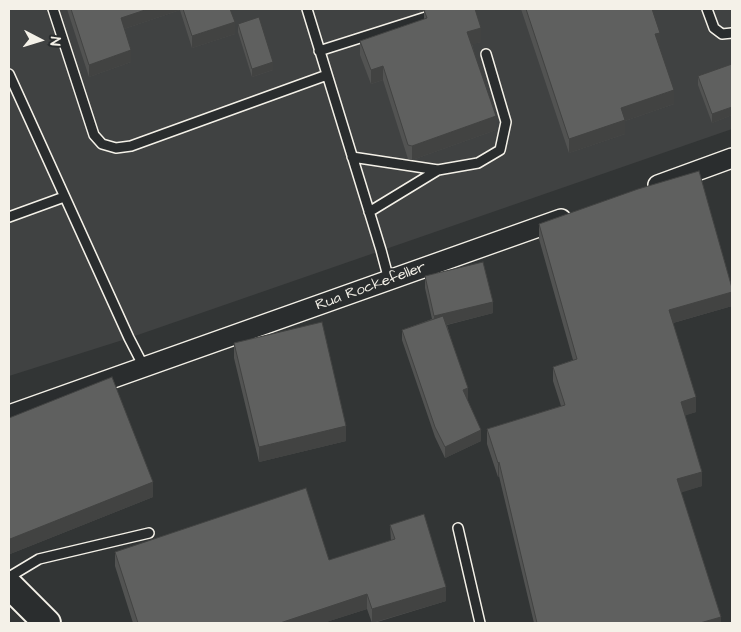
<!DOCTYPE html>
<html>
<head>
<meta charset="utf-8">
<style>
	body { margin:0 }
	#map { position:relative; width:741px; height:632px; overflow:hidden; background:#323535; font-family:"Architects Daughter",sans-serif }
	canvas { display:block }
	.frame { position:absolute; inset:0; border:10px solid #f4f1e8; pointer-events:none }
	.north { position:absolute; left:15px; top:15px; width:50px; height:50px; -webkit-text-stroke:4px #2a2d2e; paint-order:stroke; rotate:95deg; font-size:14px; font-weight:700; line-height:20px; text-align:center; color:#f4f1e8 }
	.north::after { content:''; display:block; margin:auto; width:18px; height:22px; background:#f4f1e8; clip-path:polygon(50% 0,100% 100%,50% 72%,0 100%) }
</style>
</head>
<body>
<div id="map">
<canvas width="741" height="632"></canvas>
<div class="frame"></div>
<div class="north">N</div>
</div>
<script>
const ctx = document.querySelector('canvas').getContext('2d');
ctx.lineJoin = 'round';
function paint(path, color) {
  ctx.fillStyle = color;
  ctx.fill(path, 'evenodd');
}
function shape(rows) {
  const path = new Path2D();
  for (const r of rows) {
    path.moveTo(r[0], r[1]);
    for (let i = 2; i < r.length; i += 2) path.lineTo(r[i], r[i + 1]);
  }
  return path;
}
function stroke(path, color, width, dash) {
  ctx.strokeStyle = color;
  ctx.lineWidth = width;
  ctx.lineCap = dash ? 'butt' : 'round';
  ctx.setLineDash(dash || []);
  ctx.stroke(path);
}
function drawText(font, color, halo, rows, align = 'center') {
  ctx.font = font + ' "Architects Daughter",sans-serif';
  ctx.lineWidth = 4;
  ctx.setLineDash([]);
  ctx.textBaseline = 'middle';
  ctx.strokeStyle = halo;
  ctx.fillStyle = color;
  for (const [text, x, y, turn = 0] of rows) {
    ctx.save();
    ctx.translate(x, y);
    ctx.rotate((+turn || 0) * Math.PI / 180);
    ctx.textAlign = isNaN(turn) ? turn : align;
    if (halo) ctx.strokeText(text, 0, 0);
    ctx.fillText(text, 0, 0);
    ctx.restore();
  }
}
paint(shape([
	[9,9,732,9,732,129,129,338,9,376]
]), '#404242');
const service = shape([
	[53,9,94,135,102,144,116,148,131,146,327,75],
	[307,9,381,250,389,280],
	[707,9,714,28,722,34,732,33],
	[319,51,451,9],
	[9,74,129,338,144,367],
	[352,157,438,170,478,163,500,150,506,122,486,54],
	[369,212,438,170],
	[9,217,64,197],
	[458,528,480,623],
	[9,577,39,559,149,533]
]);
const minor = shape([
	[658,185,732,158],
	[9,415,561,219]
]);
const secondary = shape([
	[9,585,47,623]
]);
stroke(service, '#f4f1e8', 12);
stroke(minor, '#f4f1e8', 22);
stroke(secondary, '#f4f1e8', 30);
stroke(service, '#2a2d2e', 9);
stroke(minor, '#2a2d2e', 19);
stroke(secondary, '#2a2d2e', 26);
paint(shape([
	[67,9,230,9,235,34,192,48,180,10,124,29,131,62,89,77],
	[419,9,475,9,481,42,472,44,496,130,412,160,408,159,383,80,371,84,360,55,360,41,424,19,424,11,420,12],
	[521,9,652,9,660,47,659,47,674,104,625,121,625,134,569,153],
	[238,24,273,70,252,77,238,32],
	[732,64,732,115,712,123,698,85,698,76],
	[539,224,732,288,732,306,673,323,696,412,685,415,702,486,681,492,721,623,534,623,499,476,498,477,487,444,487,429,561,406,553,381,553,367,573,360,539,239],
	[425,276,493,313,447,325,468,398,467,399,481,441,445,458,435,437,402,340,402,330,432,319,425,288],
	[234,343,346,441,259,462,234,358],
	[9,418,153,497,10,554,9,552],
	[390,525,446,601,374,623,372,623,367,609,323,623,133,623,115,566,115,552,329,560,391,541]
]), '#525352');
paint(shape([
	[148,9,180,9,180,10,121,30,121,18],
	[420,9,431,9,420,12],
	[235,22,235,34,192,48,192,36],
	[481,28,481,42,467,46,467,32],
	[660,33,660,47,655,48,655,34],
	[131,50,131,62,89,77,89,65],
	[273,62,273,70,252,77,252,69],
	[383,66,383,80,371,84,371,70],
	[674,90,674,104,625,121,625,134,569,153,569,139,621,108],
	[732,107,732,115,712,123,712,114],
	[496,116,496,130,412,160,412,146],
	[732,292,732,306,669,324,669,310],
	[493,302,493,313,434,328,434,316],
	[468,388,468,398,463,400,463,390],
	[696,397,696,412,681,417,681,402],
	[346,426,346,441,259,462,259,447],
	[481,430,481,441,445,458,445,447],
	[499,462,499,476,498,477,498,463],
	[702,472,702,486,677,494,677,479],
	[153,482,153,497,10,554,10,539],
	[446,587,446,601,372,623,372,609],
	[367,594,367,609,323,623,280,623],
	[721,617,721,623,700,623]
]), '#424342');
const building = shape([
	[71,9,148,9,121,18,131,50,89,65,71,9],
	[183,9,230,9,235,22,192,36,183,9],
	[428,9,475,9,481,28,467,32,496,116,412,146,408,145,383,66,371,70,360,41,427,18,424,10,428,9],
	[526,9,652,9,660,33,655,34,674,90,621,108,625,120,569,139,526,9],
	[259,17,273,62,252,69,238,24,259,17],
	[732,64,732,107,712,114,698,76,732,64],
	[699,171,732,288,732,292,669,310,696,397,681,402,702,472,677,479,721,617,700,623,537,623,499,462,498,463,487,429,565,405,553,367,577,359,539,224,638,189,699,171],
	[483,262,493,302,434,316,425,276,483,262],
	[443,316,468,388,463,390,481,430,445,447,435,427,402,330,443,316],
	[322,322,346,426,259,447,234,343,322,322],
	[112,377,153,482,10,539,9,537,9,418,112,377],
	[306,488,329,560,395,539,390,525,424,514,446,587,372,609,367,594,280,623,138,623,115,552,306,488]
]);
paint(building, '#5f605f');
stroke(building, '#424342', 1);
drawText('15px', '#f4f1e8', '#2a2d2e', [
	["Rua Rockefeller",371,287,-20]
]);
</script>
</body>
</html>
